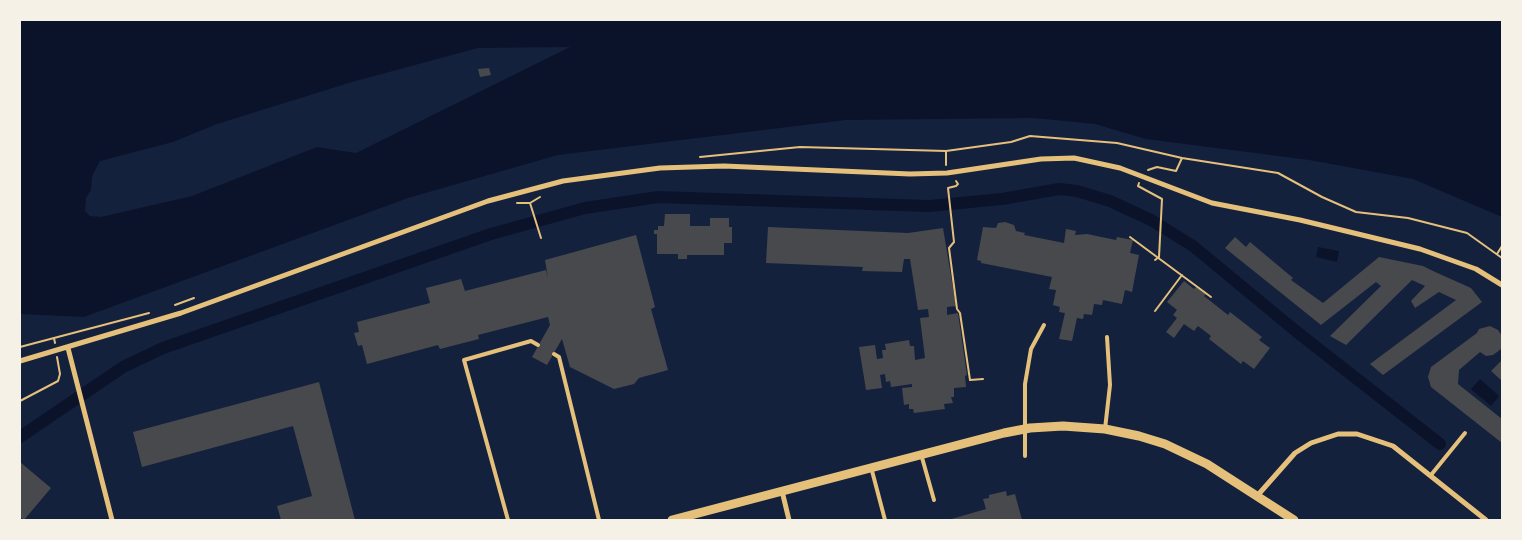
<!DOCTYPE html>
<html>
<head>
<meta charset="utf-8">
<style>
	body { margin:0 }
	#map { position:relative; width:1522px; height:540px; overflow:hidden; background:#14213d; font-family:"Fira Sans Condensed",sans-serif }
	canvas { display:block }
	.frame { position:absolute; inset:0; border:21px solid #f6f1e7; pointer-events:none }
</style>
</head>
<body>
<div id="map">
<canvas width="1522" height="540"></canvas>
<div class="frame"></div>
</div>
<script>
const ctx = document.querySelector('canvas').getContext('2d');
ctx.lineJoin = 'round';
function paint(path, color) {
  ctx.fillStyle = color;
  ctx.fill(path, 'evenodd');
}
function shape(rows) {
  const path = new Path2D();
  for (const r of rows) {
    path.moveTo(r[0], r[1]);
    for (let i = 2; i < r.length; i += 2) path.lineTo(r[i], r[i + 1]);
  }
  return path;
}
function stroke(path, color, width, dash) {
  ctx.strokeStyle = color;
  ctx.lineWidth = width;
  ctx.lineCap = dash ? 'butt' : 'round';
  ctx.setLineDash(dash || []);
  ctx.stroke(path);
}
paint(shape([
	[20,20,1502,20,1502,217,1413,179,1309,160,1146,139,1095,124,1034,118,846,120,558,155,408,198,84,317,20,314],
	[570,47,356,153,317,147,192,196,101,217,90,216,85,211,86,198,91,190,92,176,100,161,173,142,217,124,352,82,478,48],
	[1318,247,1339,251,1337,262,1316,257],
	[1480,379,1499,396,1491,406,1471,389]
]), '#0b132b');
stroke(shape([
	[20,437,123,367,163,348,491,234,585,208,658,197,929,206,1002,199,1059,189,1077,191,1110,201,1151,220,1193,246,1297,332,1440,444]
]), '#0b132b', 12);
paint(shape([
	[489,68,491,75,480,77,478,69],
	[665,214,690,214,690,226,710,226,710,218,729,218,729,227,732,227,732,243,724,243,724,255,687,255,687,259,678,259,678,254,657,254,657,234,654,234,654,230,658,230,658,226,664,226],
	[1005,222,1014,225,1016,231,1025,233,1024,235,1064,243,1066,229,1076,231,1075,235,1087,234,1116,240,1117,237,1133,240,1130,253,1139,255,1132,292,1125,290,1122,304,1103,300,1102,305,1094,304,1092,315,1084,314,1083,319,1077,318,1072,341,1059,339,1065,313,1059,312,1060,307,1053,305,1056,290,1049,289,1052,277,981,263,981,261,977,260,983,227,996,228,998,223],
	[768,227,908,233,943,228,956,306,947,307,947,315,958,313,967,375,965,376,966,387,954,388,954,397,951,397,953,403,944,404,945,409,914,413,913,409,909,409,909,404,904,405,902,388,912,387,912,384,891,387,890,381,886,382,885,374,880,375,882,388,866,390,859,347,875,345,877,359,883,358,882,350,886,350,885,344,909,340,910,346,914,346,915,360,925,358,920,318,929,317,928,309,918,310,910,259,904,259,902,272,862,271,863,267,766,263],
	[636,235,655,307,651,309,668,370,639,378,634,384,614,389,570,367,562,339,547,365,532,357,550,325,548,317,478,335,479,339,440,349,438,345,367,364,362,345,358,346,354,333,359,332,357,322,430,303,426,288,461,279,465,291,546,270,548,278,545,260],
	[1235,237,1246,247,1250,242,1293,278,1291,280,1323,303,1379,257,1423,266,1433,271,1471,288,1482,302,1383,375,1370,364,1456,300,1439,292,1415,308,1411,301,1425,286,1412,280,1346,345,1330,336,1381,286,1376,282,1321,325,1225,248],
	[1184,281,1194,289,1196,287,1206,294,1204,296,1228,315,1230,312,1262,337,1259,340,1270,348,1254,369,1243,361,1241,364,1209,339,1211,336,1198,326,1194,331,1184,324,1174,338,1166,332,1177,318,1173,315,1177,310,1167,302],
	[1490,326,1498,330,1502,336,1501,349,1493,355,1486,356,1480,352,1459,370,1458,384,1502,419,1502,443,1431,387,1428,377,1431,367,1477,333,1479,329],
	[1502,360,1502,381,1491,371],
	[319,382,355,520,281,520,277,506,312,496,293,426,142,467,133,432],
	[20,462,51,488,24,520,20,517],
	[1006,491,1007,496,1015,494,1022,520,948,520,986,509,983,499,989,498,989,495]
]), '#48494c');
stroke(shape([
	[946,151,946,165],
	[700,157,800,147,946,151,1011,142,1030,136,1117,143,1182,158,1278,173,1322,197,1356,212,1408,218,1467,233,1502,258],
	[1148,170,1157,167,1176,171,1182,158],
	[956,181,958,184,956,186,948,188,954,242,949,248,957,309,960,313,970,380,983,379],
	[1139,183,1138,186,1162,199,1159,257,1155,260],
	[517,203,530,203,540,197],
	[530,203,541,238],
	[1130,237,1211,297],
	[1497,254,1502,246],
	[175,305,194,298],
	[1155,311,1182,275],
	[55,343,54,338,149,313],
	[20,347,54,338],
	[20,401,58,381,60,374,57,357]
]), '#e5c07b', 2);
stroke(shape([
	[554,354,559,357,599,520],
	[1105,429,1110,385,1107,337],
	[921,454,934,500],
	[1025,456,1025,384,1031,349,1044,325],
	[871,467,885,520],
	[1431,475,1465,433],
	[508,520,464,360,531,341,538,345]
]), '#e5c07b', 4);
stroke(shape([
	[68,348,112,520],
	[20,361,181,313,488,201,563,181,660,168,724,166,910,174,947,173,1041,159,1074,158,1120,168,1212,203,1300,220,1420,249,1476,269,1502,285],
	[782,491,789,520],
	[1257,496,1295,453,1311,443,1338,434,1357,434,1393,446,1486,520]
]), '#e5c07b', 5);
stroke(shape([
	[672,520,1004,433,1030,428,1063,426,1105,429,1139,436,1165,444,1207,464,1294,520]
]), '#e5c07b', 9);
</script>
</body>
</html>
